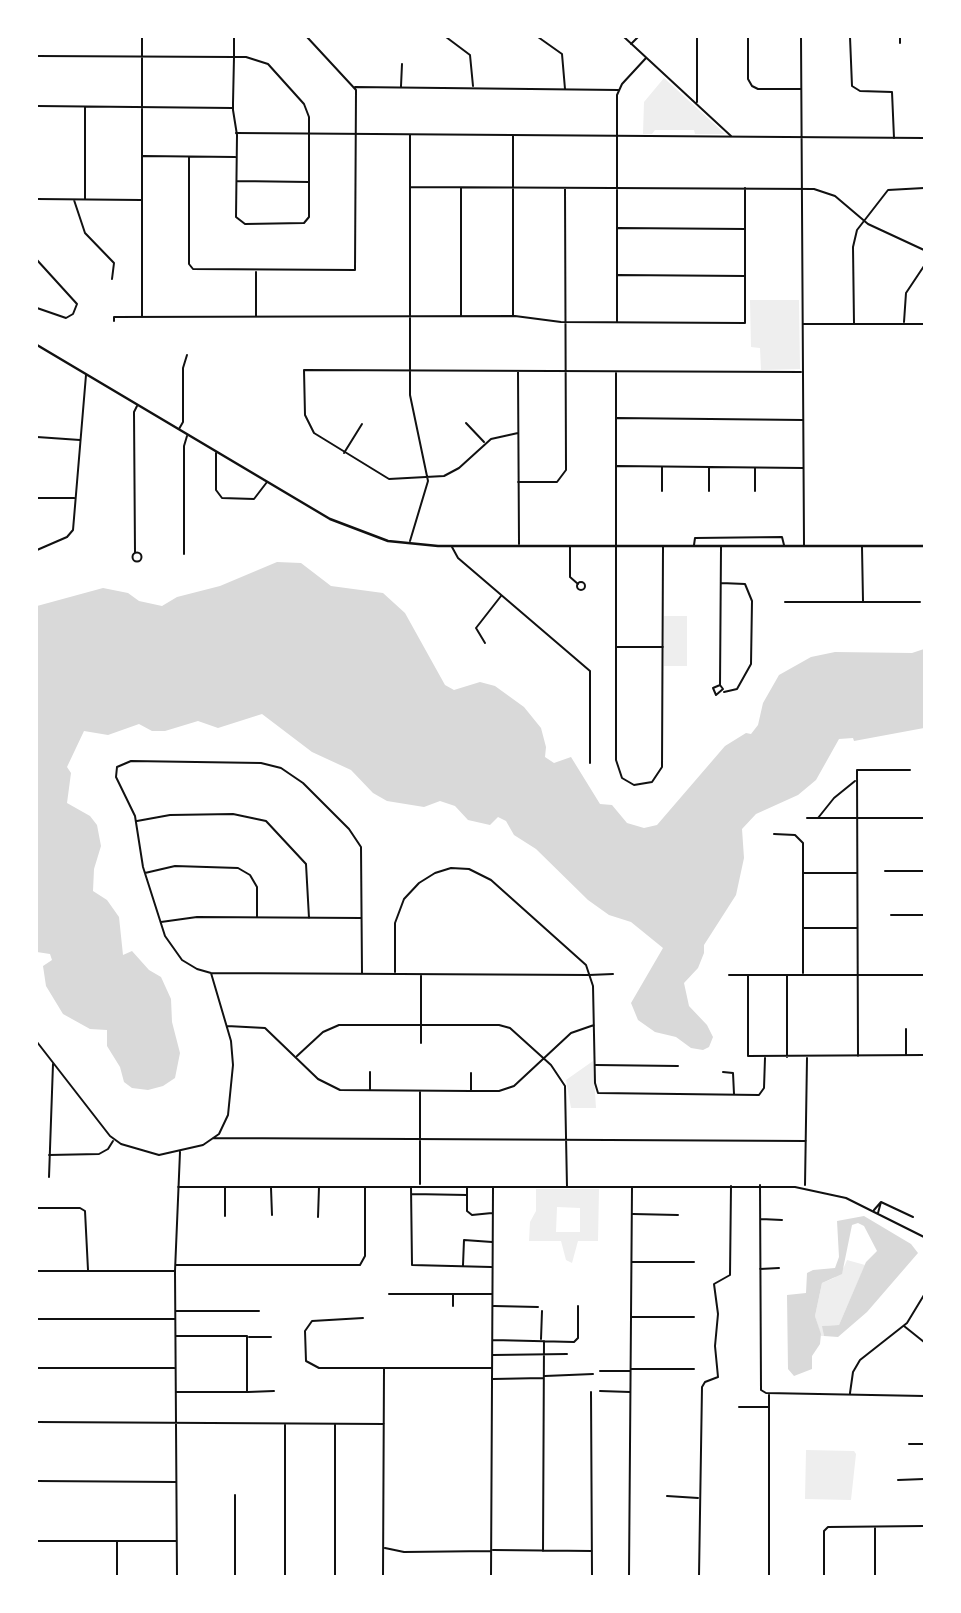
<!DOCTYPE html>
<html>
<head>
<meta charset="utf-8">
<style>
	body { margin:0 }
	#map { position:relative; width:961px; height:1613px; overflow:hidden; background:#fff; font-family:"Noto Sans",sans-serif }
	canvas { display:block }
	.frame { position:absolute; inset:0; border:38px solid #fff; pointer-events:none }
</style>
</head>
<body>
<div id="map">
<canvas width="961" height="1613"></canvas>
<div class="frame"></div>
</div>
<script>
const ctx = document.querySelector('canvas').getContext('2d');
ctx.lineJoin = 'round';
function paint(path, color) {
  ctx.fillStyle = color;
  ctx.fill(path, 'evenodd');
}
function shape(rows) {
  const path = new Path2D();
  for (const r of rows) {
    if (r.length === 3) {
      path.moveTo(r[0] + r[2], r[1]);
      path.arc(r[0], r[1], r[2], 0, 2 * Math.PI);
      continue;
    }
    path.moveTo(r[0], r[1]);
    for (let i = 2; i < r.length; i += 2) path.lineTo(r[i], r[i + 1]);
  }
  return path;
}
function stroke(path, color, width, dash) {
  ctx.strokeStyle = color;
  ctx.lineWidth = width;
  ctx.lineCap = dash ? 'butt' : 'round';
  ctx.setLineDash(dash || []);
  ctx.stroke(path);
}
paint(shape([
	[664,78,725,134,695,134,694,130,655,130,652,134,643,134,644,102],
	[750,300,799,300,800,369,761,370,760,348,751,347],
	[664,616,687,616,687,666,664,666],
	[593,1061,596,1108,571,1108,566,1080],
	[536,1189,599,1189,598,1241,578,1241,572,1263,566,1260,561,1241,529,1241,530,1222,536,1211],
	[557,1207,580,1208,580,1232,556,1232],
	[847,1260,865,1265,839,1325,823,1326,824,1336,821,1336,815,1316,822,1283,834,1278,844,1267],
	[806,1450,854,1451,856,1454,851,1500,805,1499]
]), '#eee');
paint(shape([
	[277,562,301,563,331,586,383,593,405,613,445,685,454,690,480,682,495,686,524,707,541,728,546,747,545,757,554,763,571,757,600,804,612,805,627,823,644,828,657,825,725,746,746,733,751,734,758,725,763,703,779,675,811,657,835,652,912,653,924,649,924,728,854,741,853,738,839,739,816,780,798,795,756,814,742,829,744,858,736,895,704,945,704,953,698,968,684,983,689,1006,707,1025,713,1037,709,1047,703,1050,691,1048,676,1037,655,1032,638,1020,631,1003,663,948,631,922,609,915,588,900,536,849,514,835,506,821,498,817,490,825,468,820,455,806,440,801,424,807,387,801,373,793,351,770,312,752,262,714,218,728,198,721,165,731,152,731,139,724,108,735,84,731,67,767,71,773,67,803,90,816,97,825,101,846,94,869,93,891,107,900,119,917,123,955,132,951,149,970,161,977,171,999,172,1022,180,1053,175,1078,163,1086,148,1090,132,1088,124,1082,120,1067,107,1046,107,1030,90,1029,63,1014,46,986,43,966,52,960,50,954,37,952,37,606,103,588,128,593,139,601,162,606,177,597,220,586],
	[864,1216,911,1244,918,1253,867,1312,838,1337,824,1336,822,1326,839,1325,866,1262,877,1251,864,1226,858,1223,852,1225,842,1274,822,1283,815,1316,821,1334,820,1344,812,1356,812,1369,794,1376,788,1369,787,1295,806,1293,807,1273,813,1270,835,1268,839,1257,837,1221]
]), '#d9d9d9');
stroke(shape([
	[142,37,142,316],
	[446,37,470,55,473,86],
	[538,37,562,54,565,89],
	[624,37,731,136],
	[748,37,748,79,752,86,758,89,801,89],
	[850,37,852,86,860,91,892,92,894,138],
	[900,43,900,37],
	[631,44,638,37],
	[37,56,234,57,246,57,268,64,304,104,309,117,309,217,304,223,245,224,236,217,237,135,233,110,233,103,234,57,234,37],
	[401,86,402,64],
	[355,87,618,90],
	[697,102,697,37],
	[37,106,232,108],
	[410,135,410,395,428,481,410,541],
	[513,136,513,316],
	[143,156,235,157],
	[189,157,189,264,193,269,355,270,356,90,307,37],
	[237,181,309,182],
	[410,187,814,189,835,196,868,224,924,250],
	[461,188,461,315],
	[37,199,141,200],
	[85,199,85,107],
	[74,200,85,233,114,263,112,279],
	[618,228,745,229],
	[37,260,77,304,73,314,66,318,37,308],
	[256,272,256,315],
	[618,275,745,276],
	[114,321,114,317,515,316,561,322,745,323,745,188],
	[617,321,617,95,622,84,646,58],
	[904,322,906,293,924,266],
	[803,324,924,324],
	[854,324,853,247,857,230,888,190,924,188],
	[518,372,519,544],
	[616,372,616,760,622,778,634,785,652,782,662,767,663,546],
	[617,418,803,420],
	[466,423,484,442],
	[179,429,183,422,183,368,187,355],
	[518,433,491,439,459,468,444,476,389,479,314,433,305,415,304,370,801,372],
	[37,437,80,440],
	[216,453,216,490,222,498,254,499,267,482],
	[344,453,362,424],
	[617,466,803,468],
	[518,482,557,482,566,470,565,188],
	[662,491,662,467],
	[709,491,709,468],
	[755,491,755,468],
	[37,498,74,498],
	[694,545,695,538,782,537,784,545],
	[452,547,458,558,590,671,590,763],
	[570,547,570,577,578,584],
	[862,547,863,601],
	[37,550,67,537,73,530,86,375],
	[137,557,4.5],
	[135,553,134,412,137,406],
	[184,554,184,446,187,436],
	[581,586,4],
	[721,583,745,584,752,601,751,664,737,689,724,692],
	[785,602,920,602],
	[485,643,476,628,501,596],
	[617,647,663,647],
	[720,685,713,688,716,695,723,689,720,685,721,547],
	[807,818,924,818],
	[818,818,834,798,855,781],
	[137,821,170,815,233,814,266,821,306,864,309,918],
	[774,834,795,835,803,843,803,973],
	[885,871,924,871],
	[145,873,175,866,238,868,250,875,257,887,257,916],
	[803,873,857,873],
	[891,915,924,915],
	[161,922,197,917,361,918],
	[804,928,857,928],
	[395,972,395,923,404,899,419,883,435,873,451,868,469,869,491,880,586,965,593,986,595,1083,598,1093,759,1095,764,1088,765,1058],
	[362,974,361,847,349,829,303,783,281,768,261,763,131,761,117,767,116,777,135,816,143,867,165,936,182,960,197,969,211,973,589,975,613,974],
	[729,975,924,975],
	[748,975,748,1056,924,1055],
	[227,1026,265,1028,318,1079,340,1090,471,1091,499,1091,514,1086,571,1033,594,1025],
	[906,1029,906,1054],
	[37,1042,110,1136,121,1144,159,1155,203,1145,219,1134,228,1115,233,1065,231,1041,211,973],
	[421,1043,421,975],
	[297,1056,323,1032,339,1025,499,1025,510,1028,551,1065,565,1086,567,1187],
	[858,1056,857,770,910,770],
	[787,1057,787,976],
	[596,1065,678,1066],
	[370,1072,370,1090],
	[723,1072,733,1073,734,1094],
	[471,1073,471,1090],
	[213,1138,806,1141],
	[49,1155,99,1154,108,1149,113,1141],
	[49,1177,53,1064],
	[420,1184,420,1092],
	[760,1185,761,1390,766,1393,924,1396],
	[805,1185,807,1058],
	[178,1187,795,1187,846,1198,924,1237],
	[411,1187,412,1265,491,1267],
	[467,1187,467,1211,472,1215,492,1213],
	[225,1188,225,1216],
	[271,1188,272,1215],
	[412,1194,467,1195],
	[881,1202,913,1217],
	[37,1208,80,1208,85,1211,88,1270],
	[37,1209,37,1270],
	[874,1210,881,1202,878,1213],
	[633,1214,678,1215],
	[318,1217,319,1187],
	[761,1219,782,1220],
	[632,1262,694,1262],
	[176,1265,360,1265,365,1256,365,1187],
	[463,1265,464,1240,492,1242],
	[760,1269,779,1268],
	[37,1271,174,1271],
	[389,1294,492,1294],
	[453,1306,453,1295],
	[494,1306,538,1307],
	[176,1311,259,1311],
	[632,1317,694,1317],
	[363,1318,312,1321,305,1331,306,1361,319,1368,491,1368],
	[37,1319,174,1319],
	[904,1326,924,1342],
	[176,1336,247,1336,247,1392,177,1392],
	[249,1337,271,1337],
	[541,1339,542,1311],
	[493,1340,574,1342,578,1338,578,1306],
	[493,1355,567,1354],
	[37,1368,174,1368],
	[632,1369,694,1369],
	[600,1371,630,1371],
	[545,1376,593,1374],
	[493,1379,543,1378],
	[600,1391,630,1392],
	[248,1392,274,1391],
	[591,1392,592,1576],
	[850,1393,853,1372,860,1360,907,1323,924,1295],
	[739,1407,768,1407],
	[37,1422,384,1424],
	[909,1444,924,1444],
	[898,1480,924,1479],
	[37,1481,176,1482],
	[235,1495,235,1576],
	[667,1496,698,1498],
	[875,1527,875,1576],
	[37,1541,176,1541],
	[385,1548,404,1552,491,1551],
	[493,1550,592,1551],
	[543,1551,544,1341],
	[117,1576,117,1542],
	[177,1576,175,1271,180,1152],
	[285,1576,285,1425],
	[335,1576,335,1425],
	[383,1576,384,1368],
	[491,1576,493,1188],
	[629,1576,632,1187],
	[699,1576,702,1387,705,1382,718,1377,715,1346,718,1314,714,1284,730,1275,731,1186],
	[769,1576,769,1394],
	[824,1576,824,1531,828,1527,924,1526]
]), '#111', 2);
stroke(shape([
	[801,37,804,545],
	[236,133,924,138]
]), '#111', 2);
stroke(shape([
	[37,345,330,519,388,541,438,546,924,546]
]), '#111', 2.5);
</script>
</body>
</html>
